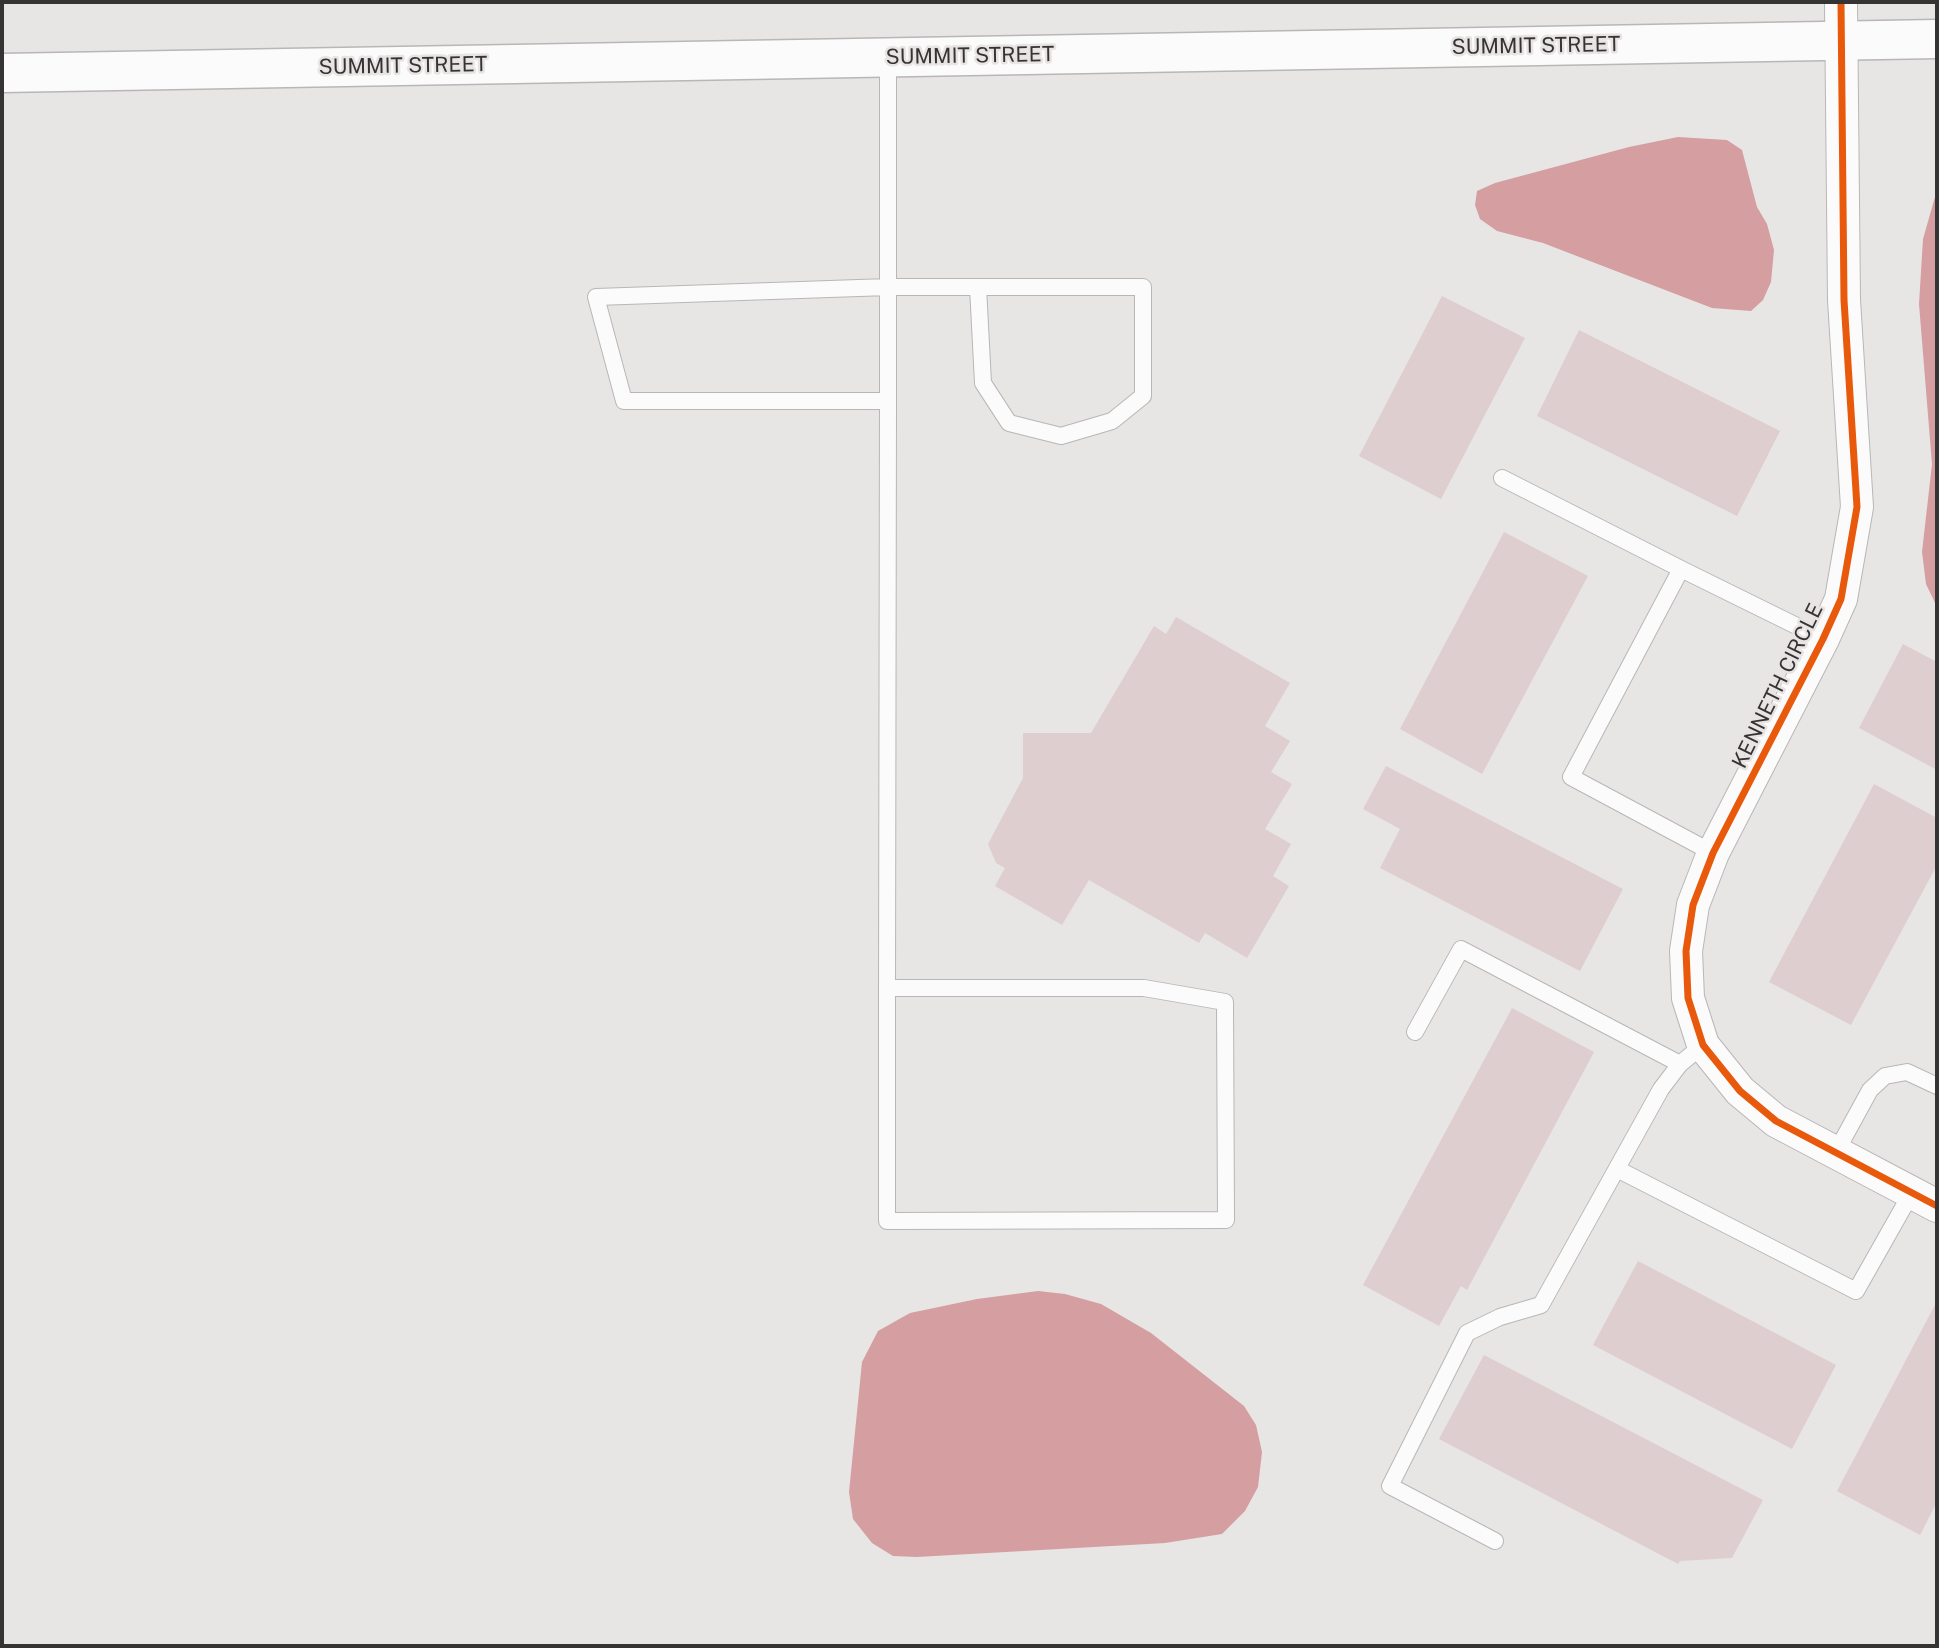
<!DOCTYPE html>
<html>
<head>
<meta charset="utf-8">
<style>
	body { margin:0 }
	#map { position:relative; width:1939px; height:1648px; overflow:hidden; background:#e8e5e5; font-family:"Public Sans",sans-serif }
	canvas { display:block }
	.frame { position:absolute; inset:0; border:4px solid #353333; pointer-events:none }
</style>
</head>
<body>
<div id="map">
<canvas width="1939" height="1648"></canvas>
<div class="frame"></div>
</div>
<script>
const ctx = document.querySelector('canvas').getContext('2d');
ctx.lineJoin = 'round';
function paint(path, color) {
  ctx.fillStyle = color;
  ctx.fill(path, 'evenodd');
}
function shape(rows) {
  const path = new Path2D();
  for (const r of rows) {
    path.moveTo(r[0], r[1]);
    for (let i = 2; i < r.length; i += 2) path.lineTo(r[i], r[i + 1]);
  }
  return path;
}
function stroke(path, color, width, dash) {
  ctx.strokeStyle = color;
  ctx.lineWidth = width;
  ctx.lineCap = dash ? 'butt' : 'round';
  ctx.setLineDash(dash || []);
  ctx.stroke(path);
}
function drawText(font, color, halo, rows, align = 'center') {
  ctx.font = font + ' "Public Sans",sans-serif';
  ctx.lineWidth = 5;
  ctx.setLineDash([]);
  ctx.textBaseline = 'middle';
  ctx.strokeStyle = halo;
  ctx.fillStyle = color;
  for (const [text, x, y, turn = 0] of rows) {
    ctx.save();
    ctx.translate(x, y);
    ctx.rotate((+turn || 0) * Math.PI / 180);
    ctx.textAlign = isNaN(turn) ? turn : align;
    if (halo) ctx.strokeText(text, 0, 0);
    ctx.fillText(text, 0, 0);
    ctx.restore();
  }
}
paint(shape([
	[1678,137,1727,140,1742,150,1757,207,1767,224,1774,250,1771,282,1763,300,1751,311,1712,308,1543,243,1497,231,1480,219,1475,205,1477,191,1495,183,1629,147],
	[1937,190,1937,607,1926,584,1922,552,1932,464,1919,304,1923,239],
	[1038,1291,1065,1294,1101,1304,1151,1333,1244,1406,1256,1425,1262,1452,1258,1487,1245,1511,1222,1534,1165,1543,917,1557,893,1556,872,1543,853,1519,849,1492,862,1362,878,1331,910,1313,977,1299]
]), '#d59ea1');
paint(shape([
	[1442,296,1525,338,1441,499,1359,456],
	[1579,330,1780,431,1737,516,1537,416],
	[1504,532,1588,576,1482,774,1400,729],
	[1176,617,1290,683,1265,726,1290,741,1271,772,1292,784,1265,829,1291,844,1273,876,1289,886,1247,958,1205,933,1199,943,1089,880,1062,925,995,886,1005,868,996,863,988,844,1023,778,1023,733,1091,733,1154,626,1166,634],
	[1903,644,1937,662,1937,770,1859,728],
	[1386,766,1623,889,1580,971,1380,868,1400,829,1363,809],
	[1874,784,1937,818,1937,865,1851,1025,1769,982],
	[1512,1008,1594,1052,1467,1290,1461,1286,1439,1326,1363,1285],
	[1638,1261,1836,1365,1792,1449,1593,1345],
	[1937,1301,1937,1502,1920,1535,1837,1491],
	[1484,1355,1763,1500,1732,1558,1680,1561,1678,1564,1439,1439]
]), '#dfcecf');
const service = shape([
	[888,401,624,401,596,297,888,287,1143,287,1143,396,1112,421,1061,436,1009,423,983,383,978,287],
	[1502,478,1681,569],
	[1713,853,1571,777,1681,569,1823,639],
	[887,988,1144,988,1225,1002,1226,1220,887,1221,887,988,888,401,888,58],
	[1415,1032,1461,949,1680,1064],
	[1835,1154,1870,1090,1885,1076,1907,1072,1937,1086],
	[1617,1169,1856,1291,1912,1192],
	[1495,1541,1390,1486,1467,1333,1500,1317,1541,1305,1661,1089,1680,1064,1703,1045]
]);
const minor = shape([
	[1841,2,1844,300,1857,507,1841,599,1823,639,1713,853,1693,905,1686,951,1688,998,1703,1045,1740,1091,1776,1121,1937,1206]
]);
const secondary = shape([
	[2,73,1937,39]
]);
stroke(service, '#b8b6b6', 18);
stroke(minor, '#b8b6b6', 34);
stroke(secondary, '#b8b6b6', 41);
stroke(service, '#fcfbfb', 16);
stroke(minor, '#fcfbfb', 32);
stroke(secondary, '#fcfbfb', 38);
stroke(shape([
	[1841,2,1844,300,1857,507,1841,599,1823,639,1713,853,1693,905,1686,951,1688,998,1703,1045,1740,1091,1776,1121,1937,1206]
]), '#e8590c', 7);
drawText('21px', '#353333', '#e9e4e4', [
	["SUMMIT STREET",1536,46,-1],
	["SUMMIT STREET",970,56,-1],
	["SUMMIT STREET",403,66,-1],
	["KENNETH CIRCLE",1778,686,-64]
]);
</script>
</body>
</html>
